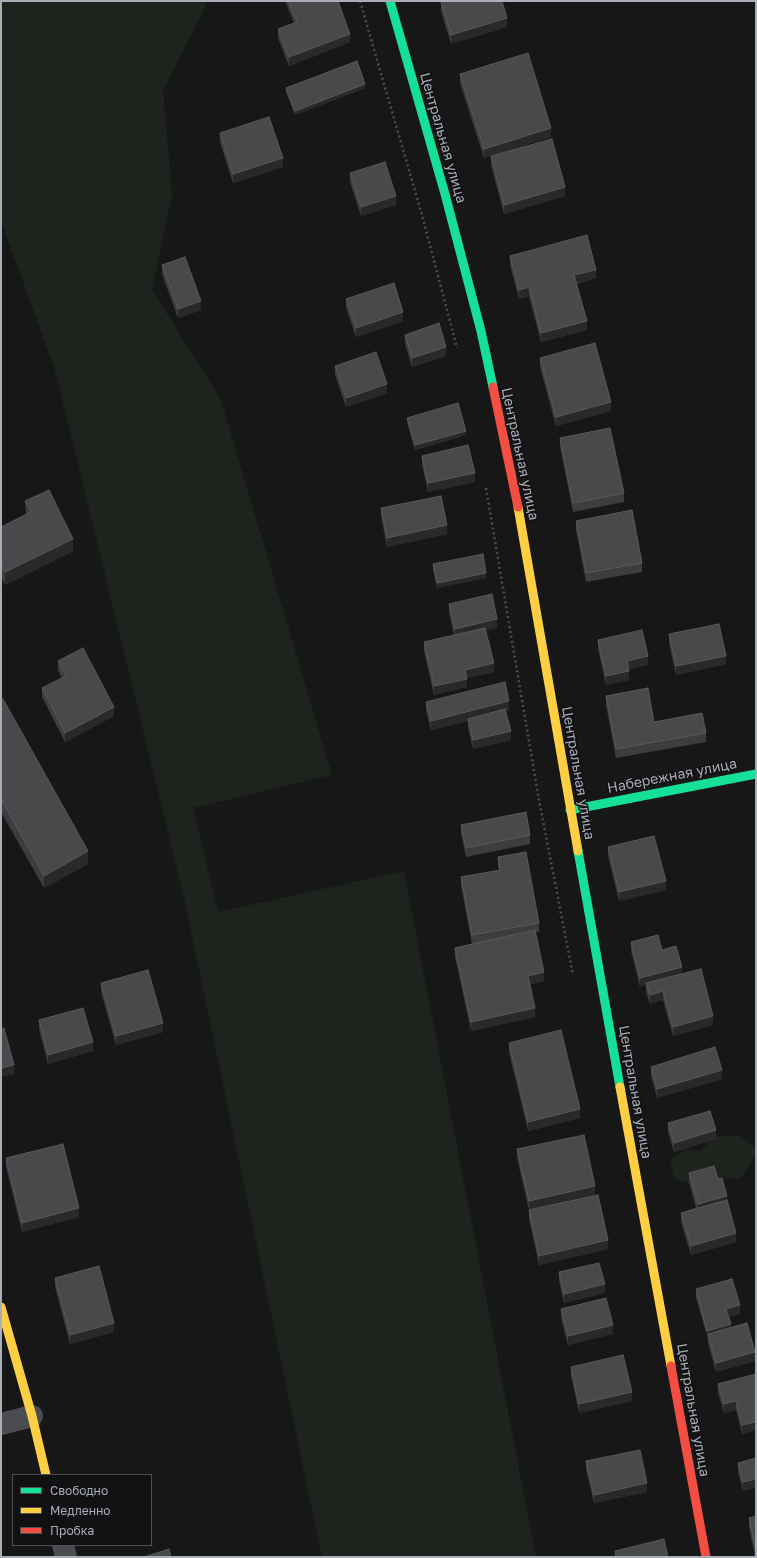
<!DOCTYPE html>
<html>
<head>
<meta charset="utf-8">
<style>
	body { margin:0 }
	#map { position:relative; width:757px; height:1558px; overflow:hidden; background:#171717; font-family:"Golos Text",sans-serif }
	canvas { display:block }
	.frame { position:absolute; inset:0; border:2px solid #a8adb8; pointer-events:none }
	.legend { position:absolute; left:12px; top:1474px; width:140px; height:72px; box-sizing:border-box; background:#111113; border:1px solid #4d4f55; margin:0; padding:5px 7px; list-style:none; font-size:12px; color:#a8adb8 }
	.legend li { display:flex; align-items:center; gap:8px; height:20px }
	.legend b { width:20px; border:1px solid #4d4f55 }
</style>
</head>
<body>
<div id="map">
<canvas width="757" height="1558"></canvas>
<div class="frame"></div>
<ul class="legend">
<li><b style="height:5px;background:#16e098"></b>Свободно</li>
<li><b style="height:5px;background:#ffcf43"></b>Медленно</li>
<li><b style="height:5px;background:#f24e42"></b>Пробка</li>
</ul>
</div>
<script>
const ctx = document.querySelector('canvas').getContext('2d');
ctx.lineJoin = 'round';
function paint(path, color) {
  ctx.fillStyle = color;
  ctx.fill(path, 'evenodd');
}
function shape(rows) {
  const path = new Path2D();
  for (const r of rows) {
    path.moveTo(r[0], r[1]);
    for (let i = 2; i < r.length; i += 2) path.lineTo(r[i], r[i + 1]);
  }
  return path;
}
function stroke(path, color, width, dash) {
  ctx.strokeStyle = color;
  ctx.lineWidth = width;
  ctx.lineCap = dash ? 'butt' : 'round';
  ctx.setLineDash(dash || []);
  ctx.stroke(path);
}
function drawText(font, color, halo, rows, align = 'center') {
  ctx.font = font + ' "Golos Text",sans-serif';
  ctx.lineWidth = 3;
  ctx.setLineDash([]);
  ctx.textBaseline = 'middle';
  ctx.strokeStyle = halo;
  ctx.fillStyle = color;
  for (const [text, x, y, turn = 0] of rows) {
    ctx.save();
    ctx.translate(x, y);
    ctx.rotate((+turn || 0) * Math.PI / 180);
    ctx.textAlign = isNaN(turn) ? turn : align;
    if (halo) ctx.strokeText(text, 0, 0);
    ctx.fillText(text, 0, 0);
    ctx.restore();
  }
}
paint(shape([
	[1,1,205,1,206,6,163,91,172,195,152,290,221,400,332,775,193,808,218,912,404,871,536,1557,322,1557,184,898,55,370,1,221],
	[739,1135,756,1148,756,1154,740,1179,722,1177,701,1187,674,1179,670,1160,685,1149,700,1151,714,1137]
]), '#1d241e');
stroke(shape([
	[360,1,422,215,457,348],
	[486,488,539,800,573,975]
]), '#4d4e52', 2.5, [2, 3]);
stroke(shape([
	[1,1424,32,1416],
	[63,1545,66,1557]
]), '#4b4c50', 22);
stroke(shape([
	[390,1,445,194,481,331,493,387],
	[570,810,756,774],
	[578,851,620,1087]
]), '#16e098', 9);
stroke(shape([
	[518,507,578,851],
	[620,1087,671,1366],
	[1,1307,32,1416,46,1475]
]), '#ffcf43', 9);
stroke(shape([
	[493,387,518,507],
	[671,1366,706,1557]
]), '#f24e42', 9);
paint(shape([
	[285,1,338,1,350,42,289,66,278,38,278,29,294,23],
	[441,2,507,27,451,44,441,11],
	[460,74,551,137,484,158,460,83],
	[286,88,365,88,295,115,286,92],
	[220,133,283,167,233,183,220,142],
	[491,156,565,196,504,214,491,165],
	[350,173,396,205,361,216,350,182],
	[510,256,596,278,577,284,587,330,541,342,529,296,519,299,510,265],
	[162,265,201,310,178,318,162,274],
	[346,299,403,321,356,337,346,308],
	[405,335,446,356,412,367,405,344],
	[540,358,611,411,556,426,540,367],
	[335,366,387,393,346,407,335,375],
	[407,418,466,435,415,450,407,422],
	[560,438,624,493,624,502,573,512,560,447],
	[422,456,475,482,428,492,422,465],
	[25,501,73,551,5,585,1,577,1,527,26,515],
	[381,508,447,534,387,547,381,516],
	[576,521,642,563,642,572,586,582,576,530],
	[433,564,486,578,437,588,433,569],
	[449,604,497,628,486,630,494,672,467,678,467,687,434,695,424,651,424,642,454,635,449,613],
	[669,634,726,664,676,675,669,643],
	[598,640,648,665,629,669,629,680,606,685,598,649],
	[58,661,114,716,65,742,42,697,42,688,62,678,58,670],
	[606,696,654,722,706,733,706,742,616,758,606,705],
	[1,700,88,864,44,888,1,812],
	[426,702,509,710,506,711,511,740,473,749,468,728,468,721,431,730,426,711],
	[461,825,530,835,530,844,466,857,461,834],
	[608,847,666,890,619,901,608,856],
	[498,857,539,923,539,932,535,932,544,981,530,984,535,1017,471,1031,455,957,455,948,472,944,461,886,461,877,499,870,498,866],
	[631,942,662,950,682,974,713,1025,673,1036,663,1000,650,1004,646,992,646,985,640,987,631,951],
	[101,983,163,1032,116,1045,101,992],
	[39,1020,93,1051,48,1064,39,1029],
	[509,1043,580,1118,528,1131,509,1052],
	[651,1067,722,1079,657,1098,651,1076],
	[668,1123,716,1139,674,1152,668,1132],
	[517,1149,595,1195,529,1210,517,1158],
	[6,1158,79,1217,22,1232,6,1167],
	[689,1173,718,1179,727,1202,736,1242,691,1255,681,1222,681,1213,696,1208,689,1182],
	[529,1210,608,1249,539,1265,529,1219],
	[559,1272,605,1293,564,1303,559,1281],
	[55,1278,114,1332,70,1344,55,1287],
	[696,1289,740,1314,729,1317,731,1328,755,1361,716,1372,708,1343,708,1339,696,1298],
	[561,1309,613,1334,568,1345,561,1318],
	[571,1367,632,1401,579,1413,571,1376],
	[756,1374,756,1430,742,1434,736,1410,724,1413,718,1393,718,1384],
	[756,1458,743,1491,738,1472,738,1463],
	[586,1461,647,1492,594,1503,586,1470],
	[756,1516,756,1557,755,1557,749,1527,749,1518]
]), '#3d3d3f');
paint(shape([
	[507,18,507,27,451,44,451,35],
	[350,34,350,42,289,66,289,57],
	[365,84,365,88,295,115,295,111],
	[551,128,551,137,484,158,484,149],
	[283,158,283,167,233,183,233,174],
	[565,187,565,196,504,214,504,205],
	[396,196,396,205,361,216,361,207],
	[596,270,596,278,574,284,574,275],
	[529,287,529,296,519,299,519,290],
	[201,301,201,310,178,318,178,309],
	[403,312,403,321,356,337,356,328],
	[587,321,587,330,541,342,541,333],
	[446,347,446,356,412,367,412,358],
	[387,384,387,393,346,407,346,398],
	[611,402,611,411,556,426,556,417],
	[466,431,466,435,415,450,415,445],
	[475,473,475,482,428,492,428,483],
	[447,525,447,534,387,547,387,538],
	[73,539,73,551,5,585,5,572],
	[486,573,486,578,437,588,437,583],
	[497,619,497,628,455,638,455,629],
	[648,656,648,665,627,670,627,661],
	[726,656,726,664,676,675,676,666],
	[494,663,494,672,465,679,465,670],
	[629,671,629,680,606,685,606,676],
	[467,679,467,687,434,695,434,686],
	[509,701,509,710,468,721,468,719,468,721,431,730,431,721],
	[114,707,114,716,65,742,65,733],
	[511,731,511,740,473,749,473,740],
	[88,851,88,864,44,888,44,876],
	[666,881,666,890,619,901,619,892],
	[682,967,682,976,640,987,640,978],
	[544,972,544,981,528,985,528,976],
	[663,991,663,1000,650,1004,650,995],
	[535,1008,535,1017,471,1031,471,1022],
	[713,1016,713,1025,673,1036,673,1027],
	[163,1023,163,1032,116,1045,116,1036],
	[93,1042,93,1051,48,1064,48,1055],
	[14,1065,14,1074,1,1077,1,1068],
	[722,1070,722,1079,657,1098,657,1089],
	[580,1109,580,1118,528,1131,528,1122],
	[716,1130,716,1139,674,1152,674,1143],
	[595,1186,595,1195,529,1210,529,1201],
	[727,1196,727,1205,698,1213,698,1204],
	[79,1208,79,1217,22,1232,22,1223],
	[736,1233,736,1242,691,1255,691,1246],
	[608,1240,608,1249,539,1265,539,1256],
	[605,1284,605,1293,564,1303,564,1294],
	[740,1305,740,1314,726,1318,726,1309],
	[114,1323,114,1332,70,1344,70,1335],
	[731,1324,731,1333,708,1334,707,1340,707,1331],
	[613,1325,613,1334,568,1345,568,1336],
	[755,1352,755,1361,716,1372,716,1363],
	[632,1392,632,1401,579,1413,579,1404],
	[736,1401,736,1410,724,1413,724,1404],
	[756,1422,756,1430,742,1434,742,1425],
	[756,1479,756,1488,743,1491,743,1482],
	[647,1483,647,1492,594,1503,594,1495]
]), '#29292a');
const building = shape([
	[288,1,338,1,350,34,289,57,278,29,297,22,288,1],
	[444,1,502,1,507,18,451,35,441,2,444,1],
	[528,53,551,128,484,149,460,74,528,53],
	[357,61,365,84,295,111,286,88,357,61],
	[269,117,283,158,233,174,220,133,269,117],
	[552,139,565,187,504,205,491,156,552,139],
	[385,162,396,196,361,207,350,173,385,162],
	[587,235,596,270,574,275,587,321,541,333,529,287,519,290,510,256,587,235],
	[185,257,201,301,178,309,162,265,185,257],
	[394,283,403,312,356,328,346,299,394,283],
	[439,323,446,347,412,358,405,335,439,323],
	[595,343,611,402,556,417,540,358,595,343],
	[376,352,387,384,346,398,335,366,376,352],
	[458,403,466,431,415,445,407,418,458,403],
	[610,428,624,493,573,503,560,438,610,428],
	[468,445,475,473,428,483,422,456,468,445],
	[49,490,73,539,5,572,1,564,1,527,31,512,25,501,49,490],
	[441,496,447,525,387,538,381,508,441,496],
	[632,510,642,563,586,573,576,521,632,510],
	[483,554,486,573,437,583,433,564,483,554],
	[492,594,497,619,455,629,449,604,492,594],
	[719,624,726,656,676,666,669,634,719,624],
	[485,628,494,663,465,670,467,679,434,686,424,642,485,628],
	[642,630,648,656,627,661,629,671,606,676,598,640,642,630],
	[83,648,114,707,65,733,42,688,66,676,58,661,83,648],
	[505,682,509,701,431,721,426,702,505,682],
	[648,688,654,722,702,713,706,733,616,749,606,696,648,688],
	[3,699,88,851,44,876,1,799,1,700,3,699],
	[505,709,511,731,473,740,468,719,505,709],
	[526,812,530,835,466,848,461,825,526,812],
	[654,836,666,881,619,892,608,847,654,836],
	[526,852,539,923,472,935,461,877,500,870,498,857,526,852],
	[535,930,544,972,528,976,535,1008,471,1022,455,948,535,930],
	[658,935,662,950,676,946,682,967,640,978,631,942,658,935],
	[701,969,713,1016,673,1027,663,991,650,995,646,983,701,969],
	[148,970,163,1023,116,1036,101,983,148,970],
	[83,1008,93,1042,48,1055,39,1020,83,1008],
	[4,1028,14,1065,1,1068,1,1029,4,1028],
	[561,1030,580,1109,528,1122,509,1043,561,1030],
	[715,1047,722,1070,657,1089,651,1067,715,1047],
	[710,1111,716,1130,674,1143,668,1123,710,1111],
	[584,1135,595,1186,529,1201,517,1149,584,1135],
	[63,1144,79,1208,22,1223,6,1158,63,1144],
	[714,1166,718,1179,722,1178,727,1196,698,1204,689,1173,714,1166],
	[598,1195,608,1240,539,1256,529,1210,598,1195],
	[727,1200,736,1233,691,1246,681,1213,727,1200],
	[599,1263,605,1284,564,1294,559,1272,599,1263],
	[99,1266,114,1323,70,1335,55,1278,99,1266],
	[732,1279,740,1305,726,1309,731,1324,707,1331,696,1289,732,1279],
	[606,1298,613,1325,568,1336,561,1309,606,1298],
	[747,1323,755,1352,716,1363,708,1334,747,1323],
	[623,1355,632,1392,579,1404,571,1367,623,1355],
	[756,1374,756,1422,742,1425,736,1401,724,1404,718,1384,756,1374],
	[640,1450,647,1483,594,1495,586,1461,640,1450],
	[756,1458,756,1479,743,1482,738,1463,756,1458],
	[756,1516,756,1551,749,1518,756,1516],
	[664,1539,668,1557,616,1557,615,1551,664,1539],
	[169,1549,171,1557,144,1557,169,1549]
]);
paint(building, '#49494c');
stroke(building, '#58595d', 1);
drawText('14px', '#a8adb8', '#111113', [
	["Центральная улица",443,138,74],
	["Центральная улица",520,454,78],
	["Центральная улица",578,773,80],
	["Набережная улица",672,776,-11],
	["Центральная улица",635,1092,80],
	["Центральная улица",693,1410,80]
]);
</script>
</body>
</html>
